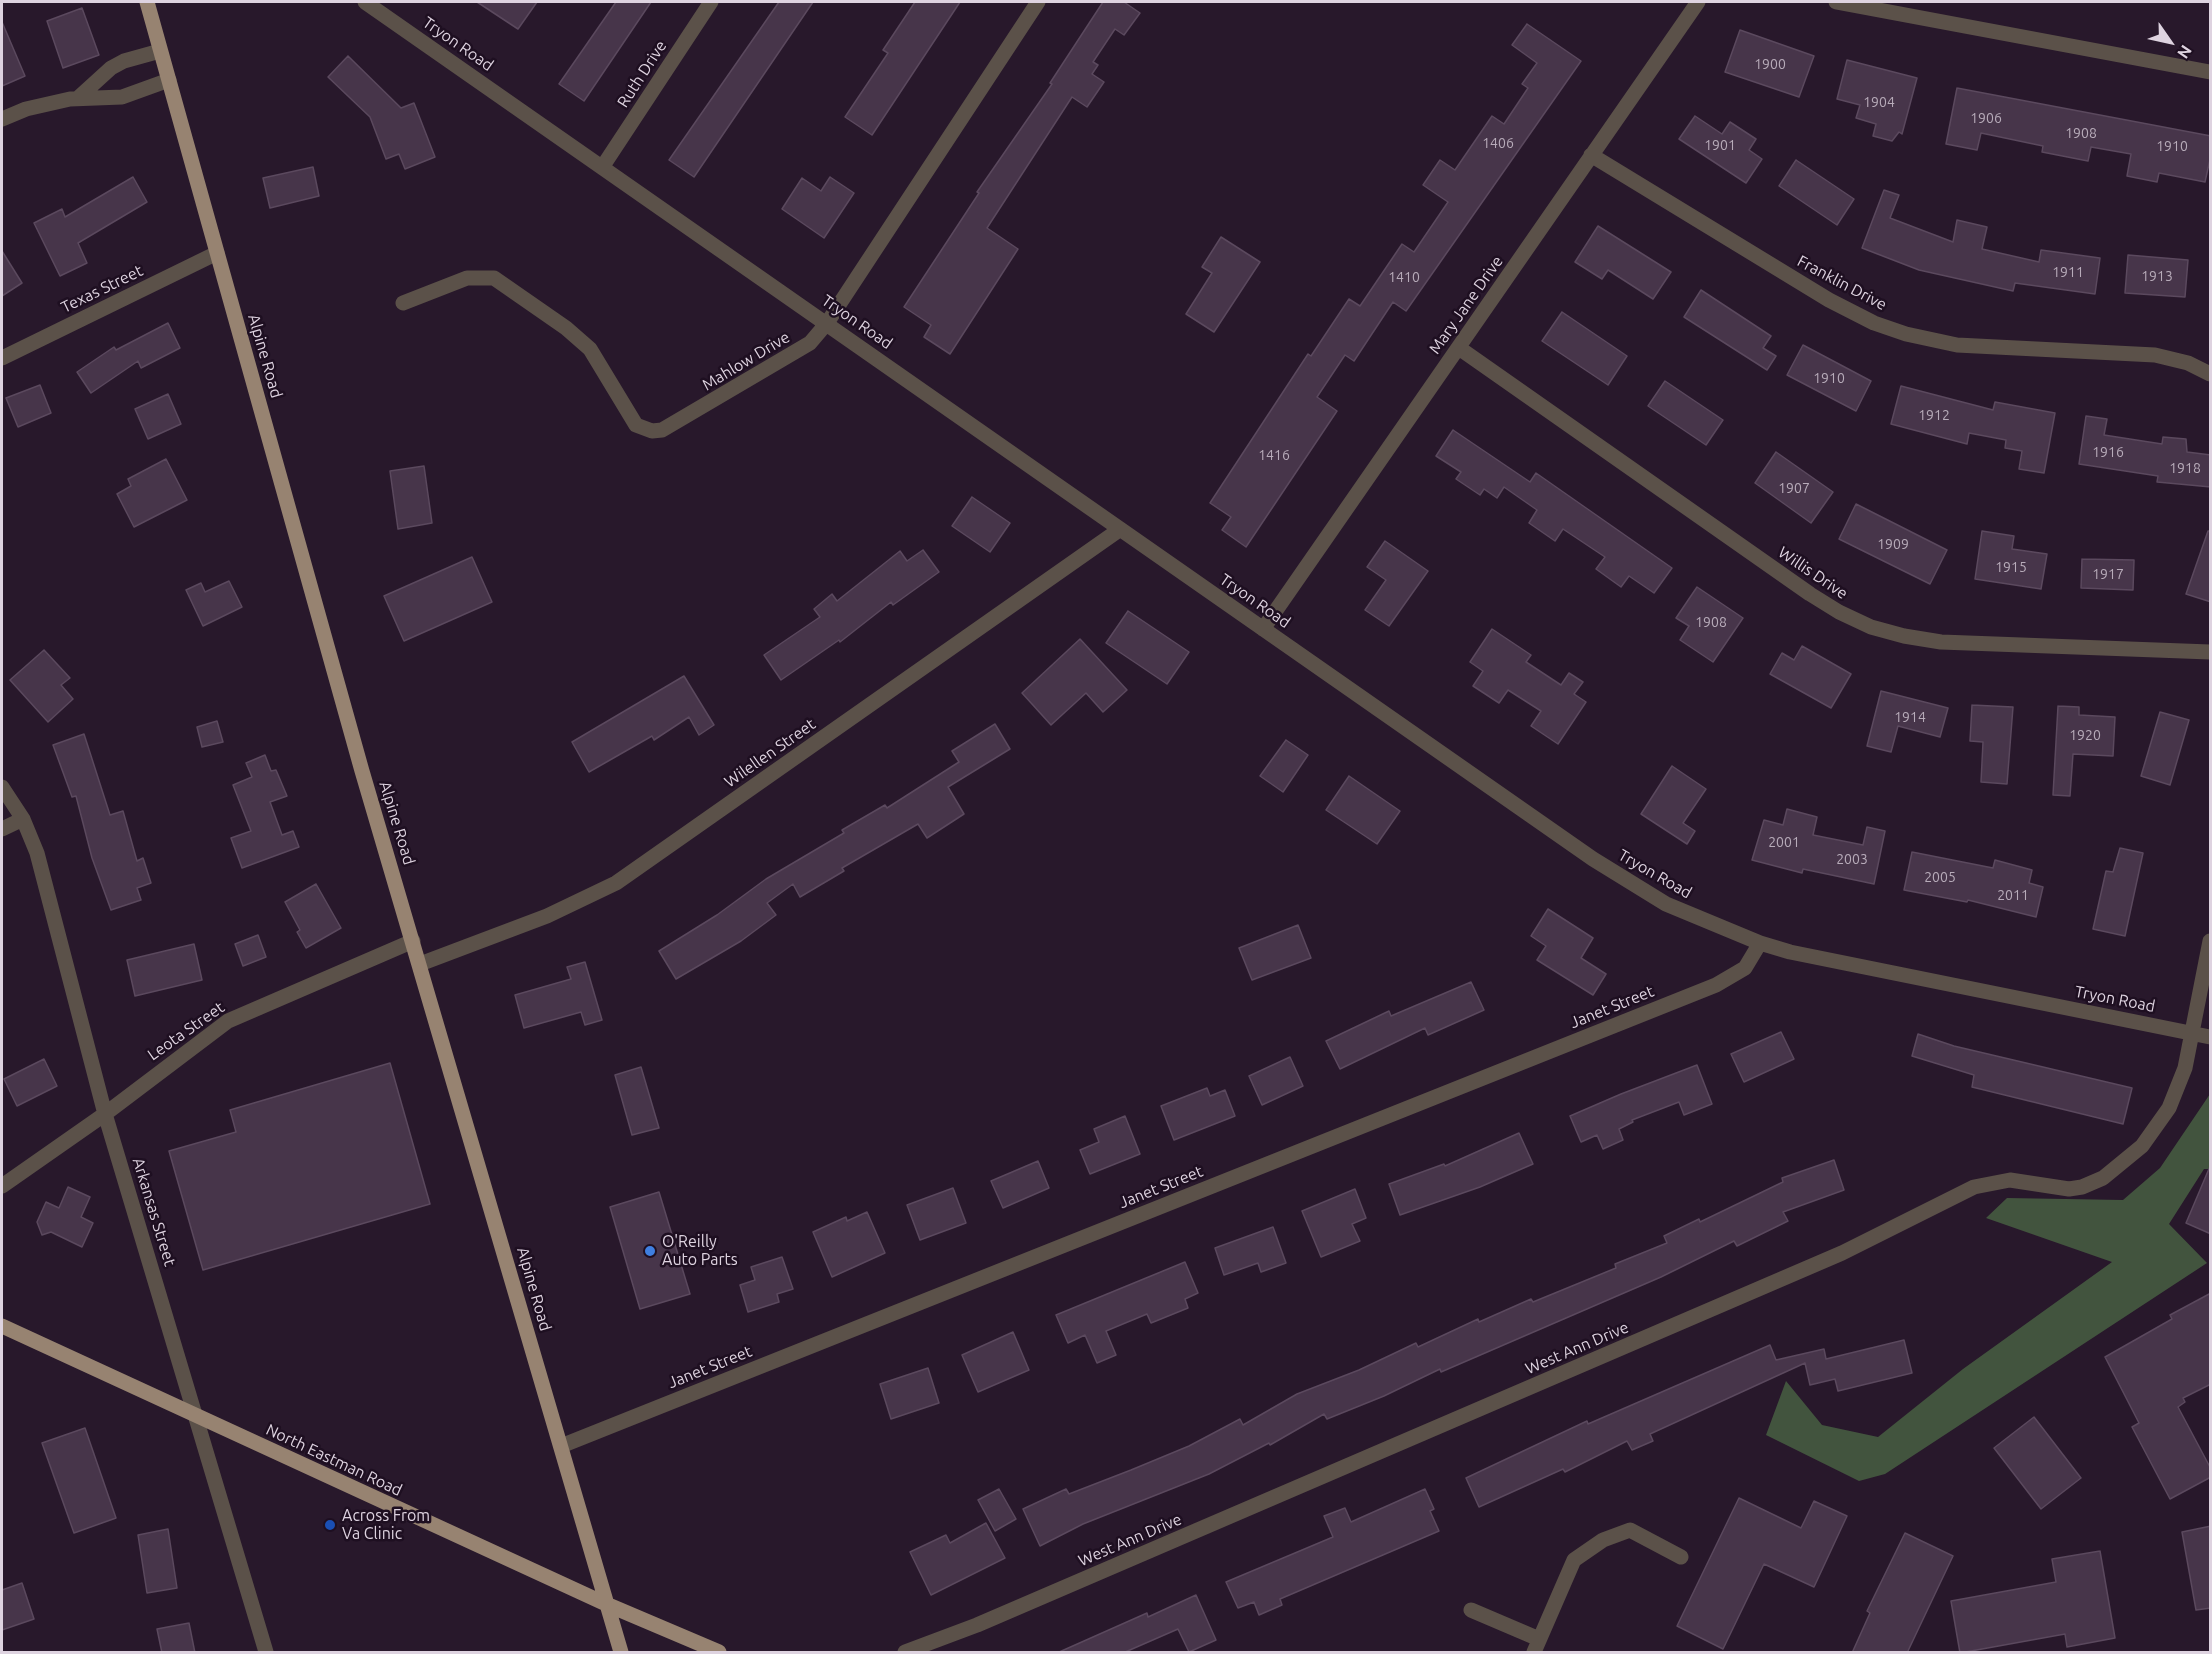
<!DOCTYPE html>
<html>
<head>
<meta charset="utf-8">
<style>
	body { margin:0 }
	#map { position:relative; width:2212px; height:1654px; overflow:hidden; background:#28182b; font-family:Ubuntu,sans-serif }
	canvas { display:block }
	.frame { position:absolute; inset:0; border:3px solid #ded3e0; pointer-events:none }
	.north { position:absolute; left:2140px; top:12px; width:60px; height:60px; -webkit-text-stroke:4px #1e0f21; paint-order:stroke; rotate:124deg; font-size:16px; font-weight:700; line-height:24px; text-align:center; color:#ded3e0 }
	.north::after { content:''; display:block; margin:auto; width:21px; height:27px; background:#ded3e0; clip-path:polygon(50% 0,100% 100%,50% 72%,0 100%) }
</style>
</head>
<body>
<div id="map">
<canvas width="2212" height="1654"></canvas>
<div class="frame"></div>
<div class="north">N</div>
</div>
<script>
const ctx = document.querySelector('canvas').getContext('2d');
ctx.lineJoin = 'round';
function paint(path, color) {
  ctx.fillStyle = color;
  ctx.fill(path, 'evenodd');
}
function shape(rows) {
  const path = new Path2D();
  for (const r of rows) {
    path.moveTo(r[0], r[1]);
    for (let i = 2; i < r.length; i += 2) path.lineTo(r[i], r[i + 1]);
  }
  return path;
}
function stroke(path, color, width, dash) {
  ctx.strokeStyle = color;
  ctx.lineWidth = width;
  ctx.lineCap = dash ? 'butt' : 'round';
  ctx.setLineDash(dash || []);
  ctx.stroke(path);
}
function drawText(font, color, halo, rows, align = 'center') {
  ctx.font = font + ' Ubuntu,sans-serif';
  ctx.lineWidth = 5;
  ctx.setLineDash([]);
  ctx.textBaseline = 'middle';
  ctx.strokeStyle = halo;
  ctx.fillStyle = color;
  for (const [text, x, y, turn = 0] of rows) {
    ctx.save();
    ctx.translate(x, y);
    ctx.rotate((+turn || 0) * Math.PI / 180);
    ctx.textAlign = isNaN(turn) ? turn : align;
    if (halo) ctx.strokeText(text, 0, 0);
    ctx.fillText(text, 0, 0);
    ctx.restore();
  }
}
paint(shape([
	[2210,1094,2210,1169,2204,1169,2169,1224,2207,1263,1885,1474,1859,1481,1766,1435,1786,1381,1822,1425,1878,1437,1963,1369,2112,1262,1986,1218,2007,1198,2123,1200,2160,1168]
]), '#42543e');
const building = shape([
	[477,2,537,2,518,29,477,2],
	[616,2,651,2,584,101,559,84,616,2],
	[779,2,813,2,694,177,669,160,779,2],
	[915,2,960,2,872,135,845,117,888,53,883,50,915,2],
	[1103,2,1124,2,1140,13,1124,35,1115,29,1093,62,1098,65,1092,74,1104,82,1087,107,1072,97,987,228,1018,249,950,354,924,337,931,325,904,307,979,193,977,192,1052,84,1050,83,1103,2],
	[82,8,99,55,63,68,47,21,82,8],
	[2,22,25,76,2,86,2,22],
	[1527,24,1581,61,1406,311,1393,302,1354,361,1345,355,1317,397,1337,411,1246,547,1222,530,1231,517,1210,503,1308,354,1311,356,1349,299,1360,306,1402,244,1414,252,1448,202,1423,185,1440,160,1455,170,1492,116,1504,124,1528,88,1522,84,1537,63,1512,45,1527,24],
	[1740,30,1814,56,1799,97,1725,72,1740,30],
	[348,56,401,108,414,103,435,157,405,169,399,154,386,159,370,117,328,77,348,56],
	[1847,60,1917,78,1902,134,1899,132,1892,141,1873,136,1876,124,1856,118,1860,105,1837,99,1847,60],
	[1957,88,2211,136,2211,155,2205,182,2159,173,2157,182,2127,176,2131,154,2091,147,2088,161,2042,152,2043,146,1981,133,1977,150,1946,144,1957,88],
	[1695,116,1722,134,1730,122,1756,139,1749,150,1762,159,1746,183,1679,139,1695,116],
	[1796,160,1854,199,1837,225,1779,186,1796,160],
	[313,167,319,196,270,208,263,178,313,167],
	[133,177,147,202,78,243,87,263,60,276,34,223,62,209,65,217,133,177],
	[830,177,854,193,824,238,782,209,802,178,821,191,830,177],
	[1884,190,1899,195,1890,218,1953,242,1957,220,1987,227,1982,249,2039,262,2041,250,2100,258,2095,294,2015,283,2013,291,1919,270,1862,248,1884,190],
	[1598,226,1671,272,1653,299,1608,270,1602,279,1575,262,1598,226],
	[1221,237,1260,262,1214,332,1186,314,1212,273,1202,267,1221,237],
	[2,251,22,283,2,296,2,251],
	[2128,255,2188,260,2185,297,2125,293,2128,255],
	[1701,290,1771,336,1763,348,1776,356,1767,370,1684,317,1701,290],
	[1562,312,1627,356,1608,385,1542,341,1562,312],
	[168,323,180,348,141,368,138,361,91,393,77,372,114,347,116,350,168,323],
	[1803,345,1871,381,1856,411,1787,375,1803,345],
	[1665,381,1723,420,1706,445,1648,406,1665,381],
	[40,385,51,413,18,427,6,398,40,385],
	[1901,386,1993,410,1995,402,2055,413,2044,473,2019,469,2022,451,2005,448,2006,440,1969,433,1967,444,1891,424,1901,386],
	[168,394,181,424,148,439,135,409,168,394],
	[2086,416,2107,419,2104,435,2162,444,2163,437,2186,439,2187,452,2211,455,2211,487,2157,482,2158,476,2079,464,2086,416],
	[1453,430,1530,482,1536,473,1672,568,1654,593,1629,576,1621,587,1596,569,1605,557,1563,529,1555,541,1529,523,1537,510,1504,487,1497,498,1484,489,1480,495,1456,479,1461,472,1436,456,1453,430],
	[1776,452,1833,492,1811,523,1755,483,1776,452],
	[166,459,187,500,134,527,117,494,131,486,128,479,166,459],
	[424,466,432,523,398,529,390,471,424,466],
	[972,497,1010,523,990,552,952,526,972,497],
	[1856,504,1947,550,1930,584,1839,539,1856,504],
	[1982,531,2014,536,2012,549,2047,554,2041,589,1975,579,1982,531],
	[2208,531,2211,531,2211,602,2186,594,2208,531],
	[1385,541,1428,571,1389,626,1365,610,1386,580,1367,567,1385,541],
	[923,550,939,572,893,605,891,602,840,642,839,640,781,680,764,655,820,617,814,609,832,594,837,601,900,551,907,561,923,550],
	[472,557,492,602,404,641,384,596,472,557],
	[2082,559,2134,560,2133,590,2081,588,2082,559],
	[229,581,242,607,203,626,186,590,201,583,205,592,229,581],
	[1697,587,1743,618,1713,662,1680,640,1689,626,1676,618,1697,587],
	[1128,611,1189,652,1167,684,1106,643,1128,611],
	[1492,629,1531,655,1526,662,1561,685,1569,673,1583,682,1574,694,1586,702,1558,744,1531,726,1541,711,1508,690,1499,703,1473,686,1483,671,1470,662,1492,629],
	[1080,639,1127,690,1103,712,1086,693,1051,725,1022,693,1080,639],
	[1802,646,1851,674,1831,708,1770,674,1782,653,1794,660,1802,646],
	[44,650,70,678,61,685,73,699,48,722,10,680,44,650],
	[684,676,714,725,699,735,689,717,654,740,652,736,589,772,572,742,684,676],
	[1881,691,1948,708,1940,737,1898,726,1891,752,1867,746,1881,691],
	[1972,705,2013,707,2007,784,1981,782,1983,742,1970,741,1972,705],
	[2058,706,2079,707,2079,715,2115,717,2113,756,2073,754,2070,796,2053,795,2058,706],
	[2160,712,2189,720,2170,785,2141,776,2160,712],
	[217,721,223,742,202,747,197,727,217,721],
	[995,724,1010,749,948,787,964,814,927,838,918,824,842,868,844,871,800,897,793,884,767,903,776,915,741,941,676,979,659,951,717,915,766,879,844,833,842,830,885,805,887,808,959,762,952,751,995,724],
	[84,734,110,815,123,811,137,861,143,858,151,883,137,888,141,900,111,910,92,858,76,796,72,797,53,745,84,734],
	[1286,740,1308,755,1283,792,1260,776,1286,740],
	[265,755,271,771,276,770,287,796,270,802,282,835,293,831,299,847,242,868,231,838,251,831,233,785,252,777,246,763,265,755],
	[1672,766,1706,789,1683,823,1695,831,1687,844,1641,814,1672,766],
	[1349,776,1400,811,1377,844,1326,810,1349,776],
	[1787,809,1817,817,1813,835,1863,845,1867,827,1885,831,1874,884,1803,869,1802,873,1752,860,1764,820,1783,825,1787,809],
	[2120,848,2143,853,2125,936,2093,929,2106,871,2113,872,2120,848],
	[1912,852,1993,868,1995,860,2032,870,2029,883,2043,887,2036,917,1968,900,1967,902,1904,890,1912,852],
	[316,884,341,928,306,948,297,932,300,930,285,902,316,884],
	[1548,909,1593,938,1581,958,1606,974,1593,995,1537,960,1546,946,1531,936,1548,909],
	[1298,925,1311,958,1252,980,1239,948,1298,925],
	[258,935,266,957,243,966,235,944,258,935],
	[194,944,202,980,135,996,127,960,194,944],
	[585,962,602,1020,585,1025,581,1012,524,1028,515,995,571,979,567,967,585,962],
	[1471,982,1484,1010,1428,1035,1425,1028,1340,1069,1326,1041,1389,1011,1391,1016,1471,982],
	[1781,1032,1794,1059,1744,1082,1731,1054,1781,1032],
	[1918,1034,1954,1046,2132,1088,2123,1124,1972,1087,1974,1075,1912,1056,1918,1034],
	[1290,1057,1303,1086,1262,1105,1249,1076,1290,1057],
	[44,1059,57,1086,17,1106,4,1079,44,1059],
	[390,1063,430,1204,203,1270,169,1151,236,1132,230,1110,390,1063],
	[1697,1065,1712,1104,1684,1115,1679,1102,1632,1120,1633,1122,1619,1129,1623,1140,1603,1149,1597,1135,1581,1142,1570,1116,1621,1094,1697,1065],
	[641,1067,659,1128,632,1135,615,1075,641,1067],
	[1207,1088,1210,1096,1225,1090,1235,1116,1174,1140,1161,1106,1207,1088],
	[1125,1116,1140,1154,1090,1174,1080,1150,1099,1142,1094,1129,1125,1116],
	[1519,1133,1533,1164,1480,1187,1400,1215,1389,1184,1444,1164,1445,1166,1519,1133],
	[1834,1160,1844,1190,1783,1212,1788,1221,1737,1246,1734,1241,1661,1277,1441,1372,1440,1369,1384,1396,1327,1419,1324,1414,1270,1445,1269,1443,1209,1474,1083,1524,1040,1546,1023,1509,1066,1489,1069,1494,1131,1470,1189,1446,1240,1419,1243,1425,1297,1394,1359,1370,1416,1343,1418,1347,1478,1319,1479,1322,1531,1299,1533,1302,1616,1268,1615,1264,1667,1243,1664,1236,1699,1219,1700,1222,1783,1182,1782,1178,1834,1160],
	[1038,1161,1049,1188,1003,1208,991,1181,1038,1161],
	[2211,1164,2211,1234,2186,1223,2211,1164],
	[68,1187,90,1197,81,1217,93,1223,82,1247,51,1232,42,1235,37,1222,46,1202,59,1208,68,1187],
	[953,1188,966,1223,920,1240,907,1205,953,1188],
	[1355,1189,1366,1218,1352,1224,1360,1241,1321,1257,1302,1211,1355,1189],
	[659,1192,690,1294,640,1309,610,1207,659,1192],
	[867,1212,885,1253,832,1277,813,1232,846,1217,847,1221,867,1212],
	[1273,1227,1286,1263,1261,1272,1258,1263,1224,1275,1215,1248,1273,1227],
	[782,1257,793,1289,777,1294,779,1302,748,1312,740,1285,755,1280,751,1267,782,1257],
	[1185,1262,1198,1293,1185,1299,1188,1308,1151,1323,1147,1314,1106,1331,1116,1355,1097,1363,1085,1335,1068,1343,1056,1315,1185,1262],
	[2211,1293,2211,1384,2183,1398,2185,1402,2178,1407,2211,1469,2211,1477,2170,1499,2132,1427,2139,1423,2105,1357,2172,1319,2170,1315,2211,1293],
	[1013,1332,1029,1370,978,1392,962,1355,1013,1332],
	[1904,1340,1912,1373,1838,1391,1835,1379,1810,1385,1805,1363,1650,1434,1653,1441,1632,1450,1627,1441,1565,1472,1563,1469,1479,1507,1466,1478,1587,1421,1588,1424,1770,1345,1776,1360,1824,1349,1826,1359,1904,1340],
	[928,1368,939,1403,891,1419,880,1384,928,1368],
	[2034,1417,2081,1478,2041,1509,1994,1448,2034,1417],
	[85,1428,116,1518,74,1533,42,1443,85,1428],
	[999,1489,1016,1519,995,1531,978,1500,999,1489],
	[1425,1489,1434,1509,1430,1511,1439,1531,1280,1599,1282,1605,1259,1615,1254,1602,1238,1608,1226,1582,1333,1537,1324,1516,1345,1508,1351,1522,1425,1489],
	[1739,1498,1801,1528,1814,1501,1847,1516,1814,1587,1764,1564,1723,1649,1677,1626,1739,1498],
	[986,1523,1005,1558,931,1595,910,1552,946,1535,950,1543,986,1523],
	[2211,1526,2211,1608,2196,1610,2182,1532,2211,1526],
	[168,1529,177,1588,147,1593,138,1535,168,1529],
	[1905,1533,1953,1556,1907,1653,1852,1653,1870,1613,1867,1611,1905,1533],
	[2100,1551,2115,1638,2067,1647,2065,1634,1960,1653,1951,1601,2056,1582,2052,1559,2100,1551],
	[22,1583,34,1619,2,1630,2,1590,22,1583],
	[1196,1595,1216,1640,1189,1652,1178,1629,1123,1653,1057,1653,1147,1613,1148,1617,1196,1595],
	[189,1623,195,1653,162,1653,157,1629,189,1623]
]);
paint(building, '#47354a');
stroke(building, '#5b495e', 1.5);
stroke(shape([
	[365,2,1593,859,1666,904,1760,943,1790,952,2210,1037],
	[1836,2,2210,72],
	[78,98,111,68,124,61,160,51],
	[2,119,26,109,70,99,122,97,169,80],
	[1591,155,1829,300,1874,323,1906,334,1957,345,2155,355,2188,363,2210,374],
	[603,166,711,2],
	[403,303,467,278,494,278,566,328,590,349,636,425,652,431,662,430,810,343,827,323,1038,2],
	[1459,348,1810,594,1839,612,1871,627,1904,636,1941,642,2210,652],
	[2,358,217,253],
	[1263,629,1698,2],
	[2,787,23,819,37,853,105,1114,266,1652],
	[2,829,23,819],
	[420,964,547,916,616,883,1119,530],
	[2,1186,105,1114,228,1021,413,941],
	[561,1446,1716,985,1745,968,1760,943],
	[1471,1610,1539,1639],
	[905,1652,977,1625,1842,1253,1974,1187,2010,1180,2069,1189,2082,1187,2103,1178,2142,1146,2169,1108,2185,1068,2210,941],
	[1534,1652,1574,1560,1603,1540,1630,1530,1681,1557]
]), '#5b5149', 15);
stroke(shape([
	[147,2,362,771,621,1652],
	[2,1326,606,1604,719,1652]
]), '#978371', 15);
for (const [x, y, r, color] of [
	[650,1251,6,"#3f7fe0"],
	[330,1525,6,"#1a4fb4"]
]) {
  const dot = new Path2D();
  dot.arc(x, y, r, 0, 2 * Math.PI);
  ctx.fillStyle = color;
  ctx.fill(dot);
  stroke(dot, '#1e0f21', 2);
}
drawText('14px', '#b8acba', null, [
	["1900",1770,64],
	["1904",1879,102],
	["1906",1986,118],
	["1908",2081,133],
	["1406",1498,143],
	["1901",1720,145],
	["1910",2172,146],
	["1911",2068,272],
	["1913",2157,276],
	["1410",1404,277],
	["1910",1829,378],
	["1912",1934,415],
	["1916",2108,452],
	["1416",1274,455],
	["1918",2185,468],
	["1907",1794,488],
	["1909",1893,544],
	["1915",2011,567],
	["1917",2108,574],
	["1908",1711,622],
	["1914",1910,717],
	["1920",2085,735],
	["2001",1784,842],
	["2003",1852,859],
	["2005",1940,877],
	["2011",2013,895]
]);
drawText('16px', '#ded3e0', '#1e0f21', [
	["Tryon Road",458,44,35],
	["Ruth Drive",642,74,-57],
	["Franklin Drive",1842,283,28],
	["Texas Street",102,289,-26],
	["Mary Jane Drive",1466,305,-55],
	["Tryon Road",857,322,35],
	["Alpine Road",265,356,74],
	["Mahlow Drive",746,361,-31],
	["Willis Drive",1813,573,34],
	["Tryon Road",1255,601,35],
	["Wilellen Street",770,753,-35],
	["Alpine Road",397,823,73],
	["Tryon Road",1655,874,30],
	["Tryon Road",2115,999,11],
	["Janet Street",1612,1007,-22],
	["Leota Street",186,1031,-35],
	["Janet Street",1161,1187,-22],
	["Arkansas Street",154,1212,73],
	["Alpine Road",534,1289,74],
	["West Ann Drive",1577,1348,-23],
	["Janet Street",710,1367,-22],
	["North Eastman Road",334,1460,25],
	["West Ann Drive",1130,1540,-23]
]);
drawText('16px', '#ded3e0', '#1e0f21', [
	["O'Reilly",662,1242],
	["Auto Parts",662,1260],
	["Across From",342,1516],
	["Va Clinic",342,1534]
], 'left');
</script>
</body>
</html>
